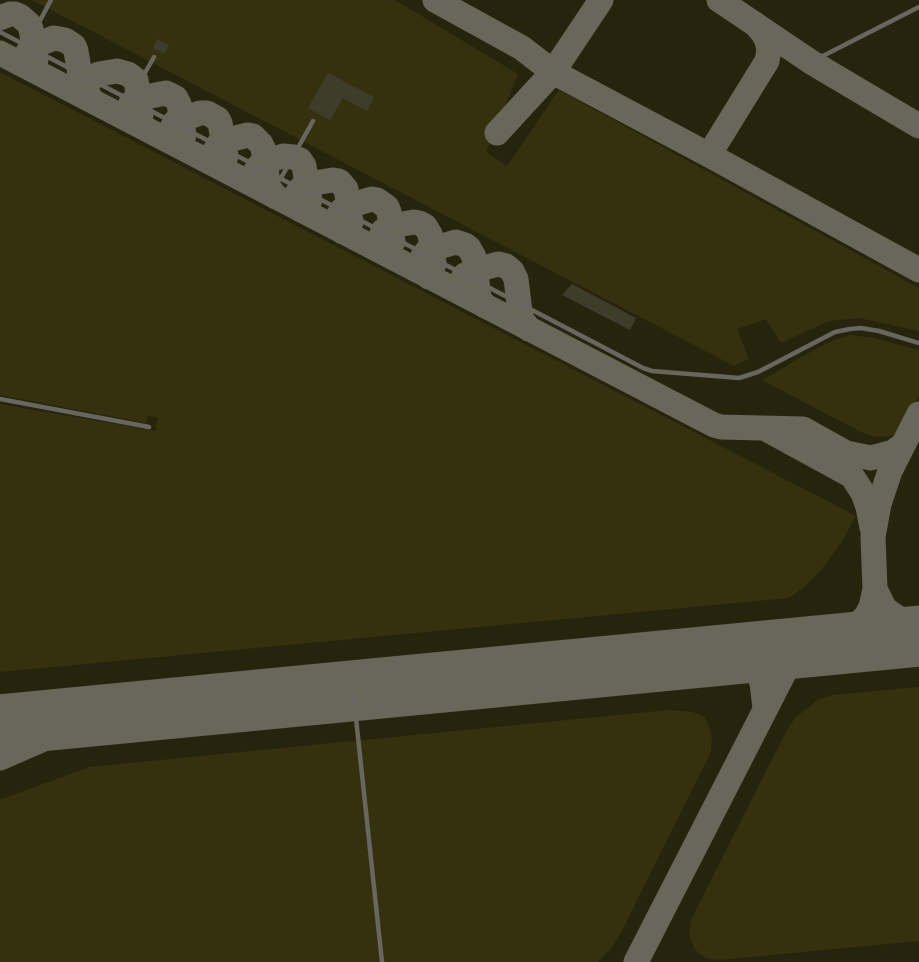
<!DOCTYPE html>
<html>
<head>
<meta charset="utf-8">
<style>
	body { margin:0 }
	canvas { display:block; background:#201e0e }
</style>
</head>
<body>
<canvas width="919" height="962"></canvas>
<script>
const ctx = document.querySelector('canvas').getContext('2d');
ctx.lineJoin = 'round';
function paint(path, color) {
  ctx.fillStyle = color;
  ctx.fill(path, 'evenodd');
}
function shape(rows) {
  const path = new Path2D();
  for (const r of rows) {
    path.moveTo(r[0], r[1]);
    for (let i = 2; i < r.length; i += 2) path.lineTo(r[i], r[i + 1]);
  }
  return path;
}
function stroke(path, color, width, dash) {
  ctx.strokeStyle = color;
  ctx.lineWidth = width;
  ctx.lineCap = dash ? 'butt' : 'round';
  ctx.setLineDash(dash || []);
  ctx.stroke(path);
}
paint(shape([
	[0,0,919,0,919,962,0,962]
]), '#27240e');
paint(shape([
	[32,0,395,0,518,74,486,152,507,166,559,90,919,288,919,331,859,318,829,321,781,343,766,319,737,329,749,359,734,366],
	[0,72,856,516,841,543,821,570,805,586,789,598,0,672,0,404,155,431,158,418,148,416,146,423,0,395],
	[850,335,874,338,919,350,919,396,903,428,892,436,876,437,861,432,762,380,814,350,834,340],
	[919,687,919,941,719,960,709,959,701,955,695,949,689,936,691,920,788,728,796,717,818,700,832,695],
	[669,710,693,712,704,717,708,724,712,736,711,752,621,933,612,947,598,962,0,962,0,800,2,799,89,767]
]), '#35310e');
stroke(shape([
	[435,0,522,48,553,72,709,155,919,270],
	[719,0,811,62,919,126],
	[0,18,10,14,15,14,20,16,29,24,31,29,36,60],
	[0,53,714,425,721,427,803,429,846,453,871,458,893,452,903,445],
	[33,70,27,61,28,52,31,47,54,38,65,40,74,46,76,51,82,87,88,99],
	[92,101,87,92,86,88,91,78,99,74,117,71,128,74,136,80,141,115],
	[134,123,129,113,131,103,140,98,166,93,176,98,179,104,184,135],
	[497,133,553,72,601,0],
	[176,144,171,136,171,130,175,122,200,113,207,113,218,119,220,123,226,156],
	[709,155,767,61,769,50,767,41,763,33,755,24],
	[217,166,213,158,213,154,220,142,248,135,253,136,261,144,263,148,268,183,269,188,276,197],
	[255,172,259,166,265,162,283,156,293,157,300,160,304,166,310,200],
	[301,210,296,199,296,195,301,188,308,184,333,180,339,181,346,189,351,222],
	[343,232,338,221,338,216,342,210,348,206,372,199,377,200,387,207,389,212,393,242],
	[386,254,379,243,383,231,392,226,414,222,419,223,425,226,430,234,434,264],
	[429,277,422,268,421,264,423,256,428,250,456,242,465,245,469,248,474,257,479,298,485,306],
	[463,278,465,275,476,270,498,264,506,266,512,271,516,279,520,312,522,320,529,329],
	[768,430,852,476,863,493,868,507,872,528],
	[875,589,885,609,905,623,919,627],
	[738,653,750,658,756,664,762,683,765,708],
	[0,758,46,738,139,711],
	[636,962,787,667,804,652,823,645,856,627,866,616,871,607,875,589,873,537,879,504,890,471,919,414]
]), '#686759', 25);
stroke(shape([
	[0,725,919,636]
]), '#686759', 61);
paint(shape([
	[157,39,169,45,164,54,153,48],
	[328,73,374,97,367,111,343,98,330,120,308,108],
	[572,284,636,318,630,330,562,295]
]), '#3e3c2b');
stroke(shape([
	[0,32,643,368,652,371,739,378,758,372,835,332,850,329,861,328,879,331,919,343],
	[27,45,51,0],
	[811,62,919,7],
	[130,99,154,57],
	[281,178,313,121],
	[0,399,149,427],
	[353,690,382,962]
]), '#67675f', 4.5);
</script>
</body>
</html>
